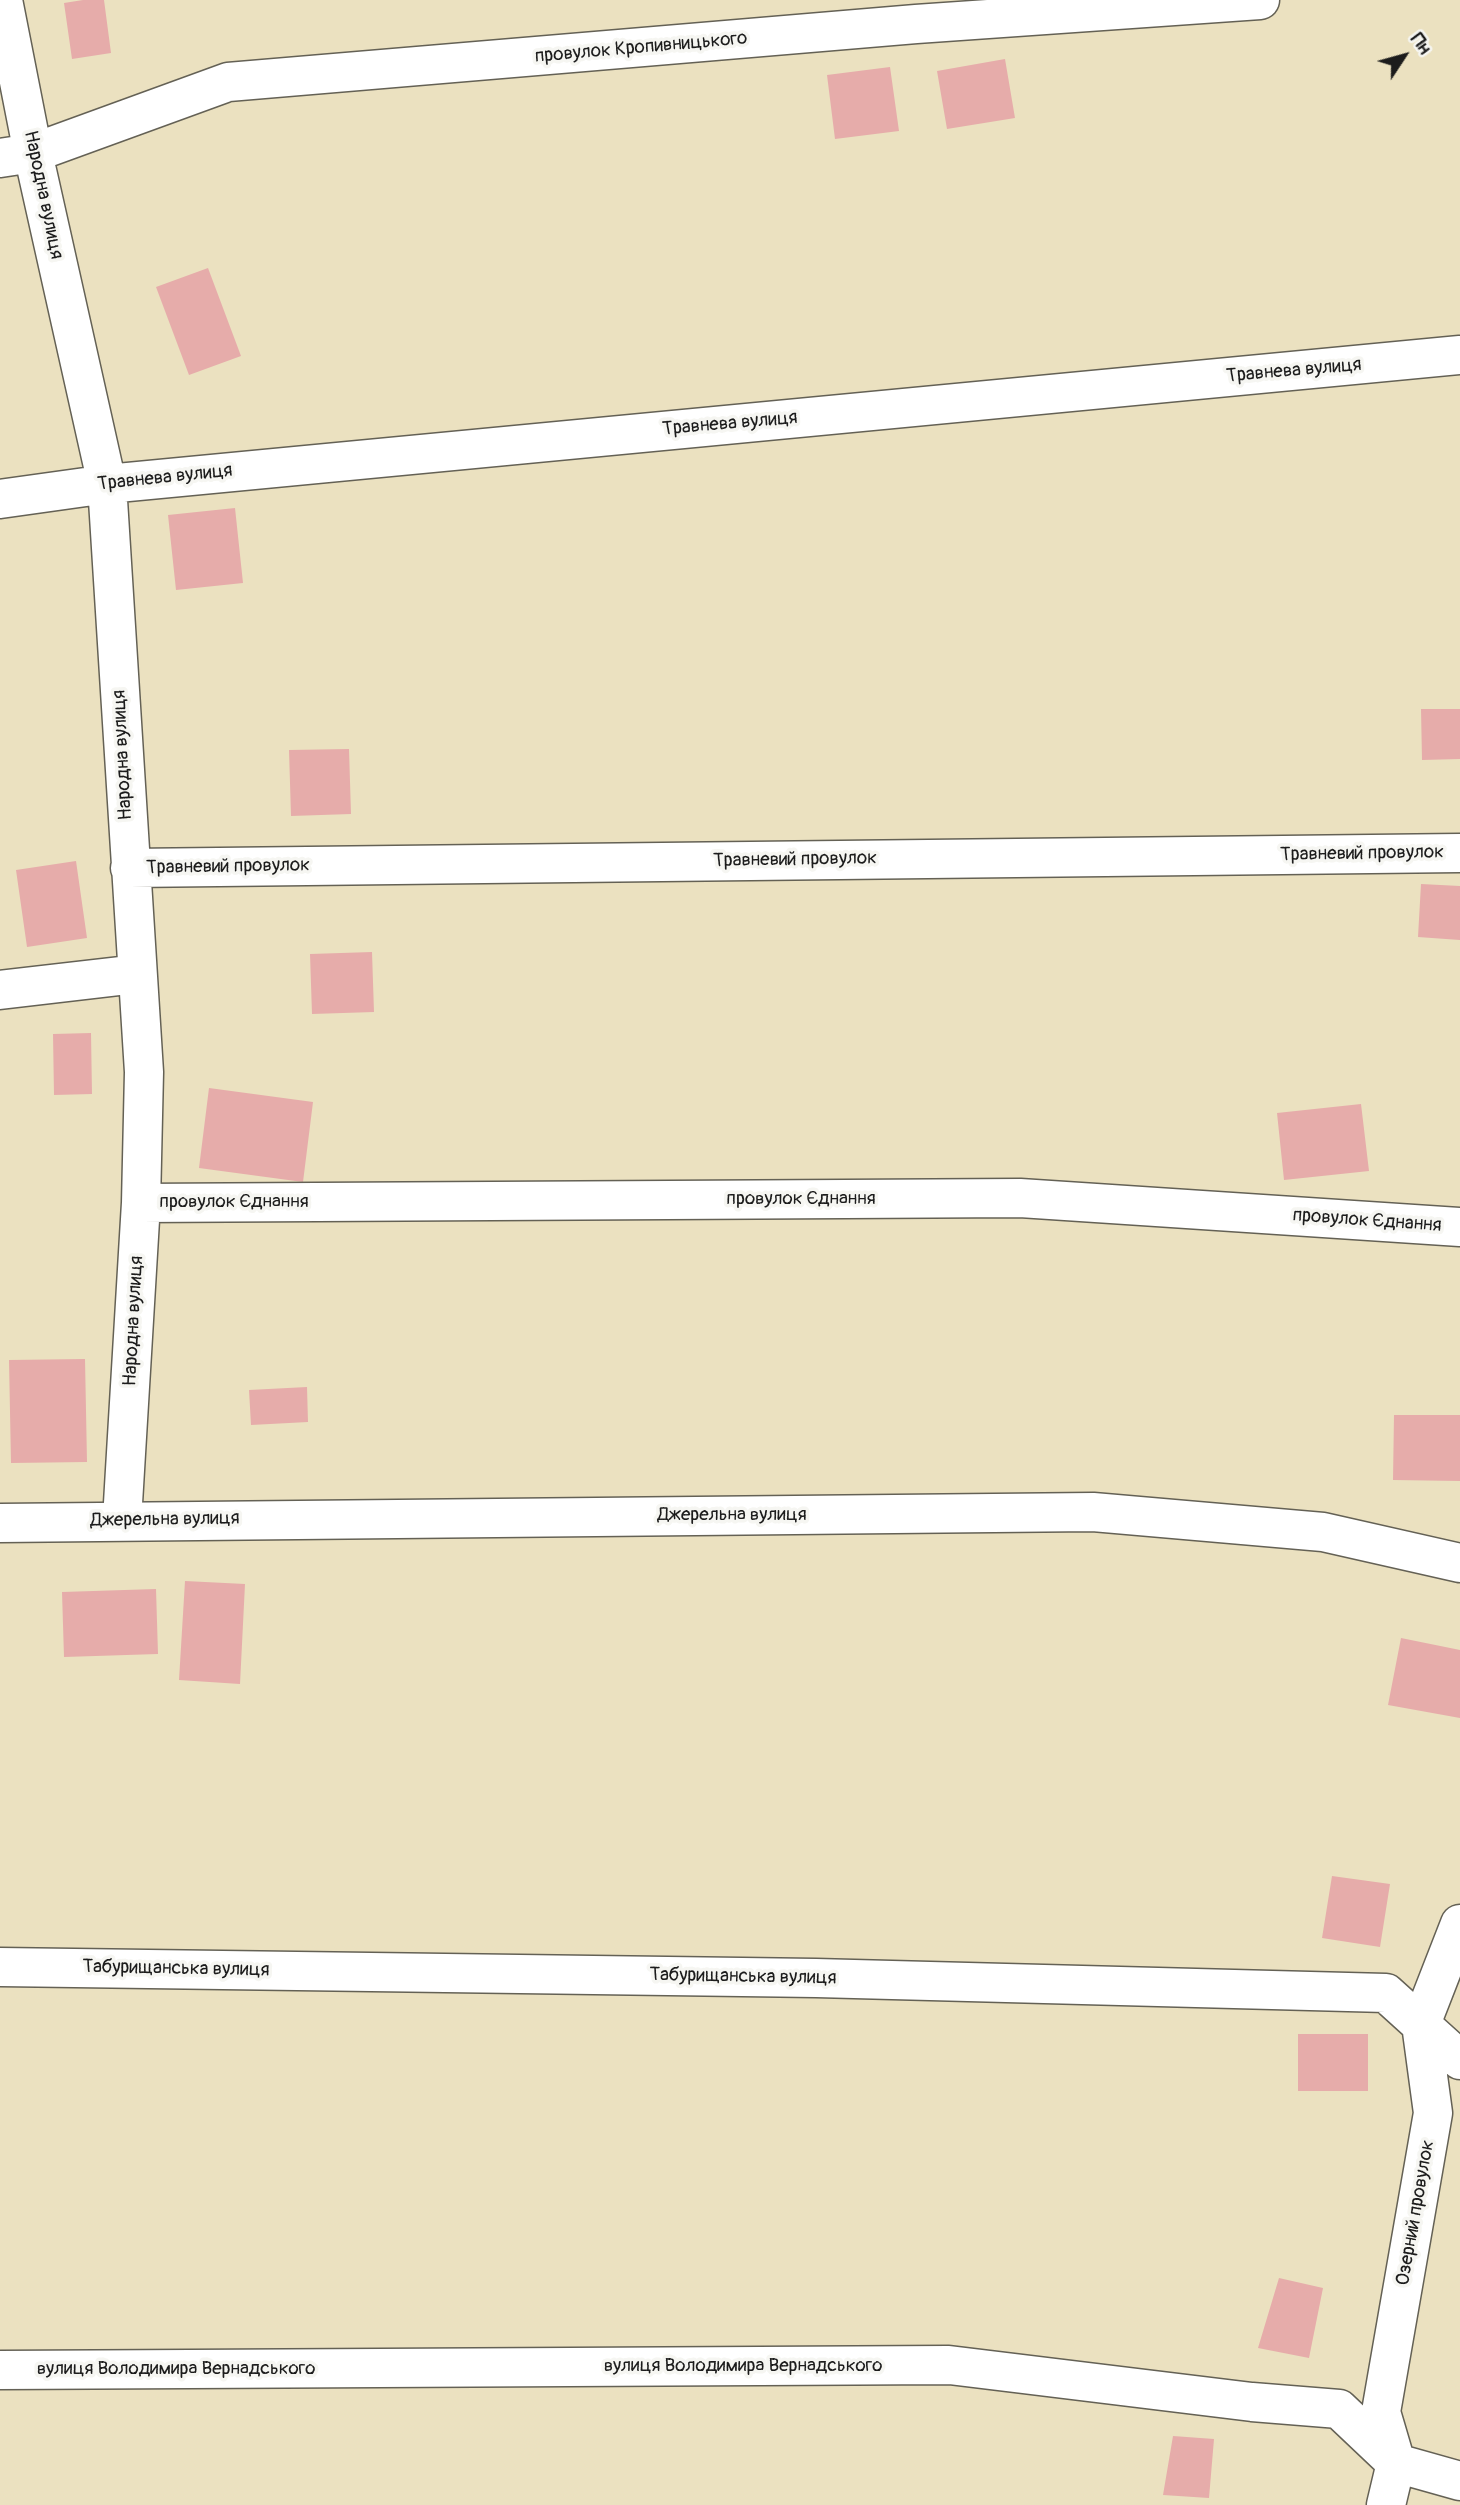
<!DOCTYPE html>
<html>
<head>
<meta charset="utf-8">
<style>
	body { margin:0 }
	#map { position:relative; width:1460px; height:2505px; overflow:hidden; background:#ebe1c0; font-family:Pangolin,sans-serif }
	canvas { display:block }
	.north { position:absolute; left:1369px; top:21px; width:70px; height:70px; -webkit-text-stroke:5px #f6f6f2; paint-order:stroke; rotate:54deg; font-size:19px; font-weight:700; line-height:28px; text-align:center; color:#1c1c1c }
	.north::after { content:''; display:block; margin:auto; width:24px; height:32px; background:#1c1c1c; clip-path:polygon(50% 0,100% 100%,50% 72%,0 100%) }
</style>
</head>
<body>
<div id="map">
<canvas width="1460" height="2505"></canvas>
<div class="north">Пн</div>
</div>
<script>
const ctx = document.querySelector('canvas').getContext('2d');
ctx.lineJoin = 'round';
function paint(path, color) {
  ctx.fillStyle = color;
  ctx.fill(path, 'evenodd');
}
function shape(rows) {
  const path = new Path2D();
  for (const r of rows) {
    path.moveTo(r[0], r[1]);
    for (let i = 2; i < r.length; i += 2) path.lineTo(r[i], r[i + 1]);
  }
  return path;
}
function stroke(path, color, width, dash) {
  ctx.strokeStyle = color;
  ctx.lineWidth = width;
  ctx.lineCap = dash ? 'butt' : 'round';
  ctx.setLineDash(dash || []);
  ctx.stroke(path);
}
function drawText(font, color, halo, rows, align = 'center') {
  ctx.font = font + ' Pangolin,sans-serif';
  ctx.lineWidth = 7;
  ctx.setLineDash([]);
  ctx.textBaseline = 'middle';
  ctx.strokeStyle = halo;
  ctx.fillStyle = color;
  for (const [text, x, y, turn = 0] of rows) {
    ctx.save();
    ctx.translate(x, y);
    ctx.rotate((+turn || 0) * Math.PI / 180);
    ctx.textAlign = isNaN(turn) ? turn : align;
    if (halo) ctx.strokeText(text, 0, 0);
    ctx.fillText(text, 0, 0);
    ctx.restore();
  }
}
paint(shape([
	[83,0,104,0,111,53,72,59,64,3],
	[1005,59,1015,118,947,129,937,71],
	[890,67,899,131,835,139,827,75],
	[208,268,241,356,189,375,156,287],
	[235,508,243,583,176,590,168,515],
	[1421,709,1460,709,1460,759,1422,760],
	[349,749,351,814,291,816,289,750],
	[76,861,87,938,27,947,16,870],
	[1421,884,1460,886,1460,940,1418,937],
	[372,952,374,1012,312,1014,310,954],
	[91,1033,92,1094,54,1095,53,1034],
	[209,1088,313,1102,303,1182,199,1168],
	[1361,1104,1369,1171,1284,1180,1277,1113],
	[85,1359,87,1462,11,1463,9,1360],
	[307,1387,308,1422,251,1425,249,1390],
	[1394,1415,1460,1415,1460,1481,1393,1480],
	[185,1581,245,1584,240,1684,179,1680],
	[156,1589,158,1654,64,1657,62,1592],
	[1401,1638,1460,1650,1460,1718,1388,1705],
	[1332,1876,1390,1884,1380,1947,1322,1938],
	[1298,2034,1368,2034,1368,2091,1298,2091],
	[1279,2278,1323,2288,1309,2358,1258,2348],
	[1173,2436,1214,2439,1209,2498,1163,2495]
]), '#e6acaa');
const minor = shape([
	[3,0,33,153,107,484,144,1072,141,1203,122,1520],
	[0,158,33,153,228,82,916,24,1260,0],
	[0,499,107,484,1460,355],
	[130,868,1460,853],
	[0,990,137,974],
	[141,1203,1020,1198,1460,1227],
	[0,1967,816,1978,1386,1993,1460,2060],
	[0,2370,949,2365,1252,2402,1339,2409,1396,2463,1460,2481],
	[1386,2505,1396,2463,1381,2412,1433,2113,1421,2024,1460,1924]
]);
const tertiary = shape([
	[0,1523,1093,1512,1323,1532,1460,1563]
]);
stroke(minor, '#646155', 41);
stroke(tertiary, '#646155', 41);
stroke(minor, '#fff', 38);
stroke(tertiary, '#fff', 38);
drawText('19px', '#1c1c1c', '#f6f6f2', [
	["провулок Кропивницького",641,48,-5],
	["Народна вулиця",43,195,78],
	["Травнева вулиця",1294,371,-5],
	["Травнева вулиця",730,424,-5],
	["Травнева вулиця",165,478,-6],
	["Народна вулиця",123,755,-93],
	["Травневий провулок",1362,854,-1],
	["Травневий провулок",795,860,-1],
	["Травневий провулок",228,867,-1],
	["провулок Єднання",801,1199],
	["провулок Єднання",234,1202],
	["провулок Єднання",1367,1221,4],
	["Народна вулиця",134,1321,-87],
	["Джерельна вулиця",732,1515],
	["Джерельна вулиця",165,1520,-1],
	["Табурищанська вулиця",176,1969,1],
	["Табурищанська вулиця",743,1977,1],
	["Озерний провулок",1416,2213,-80],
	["вулиця Володимира Вернадського",743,2366],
	["вулиця Володимира Вернадського",176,2369]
]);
</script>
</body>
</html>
